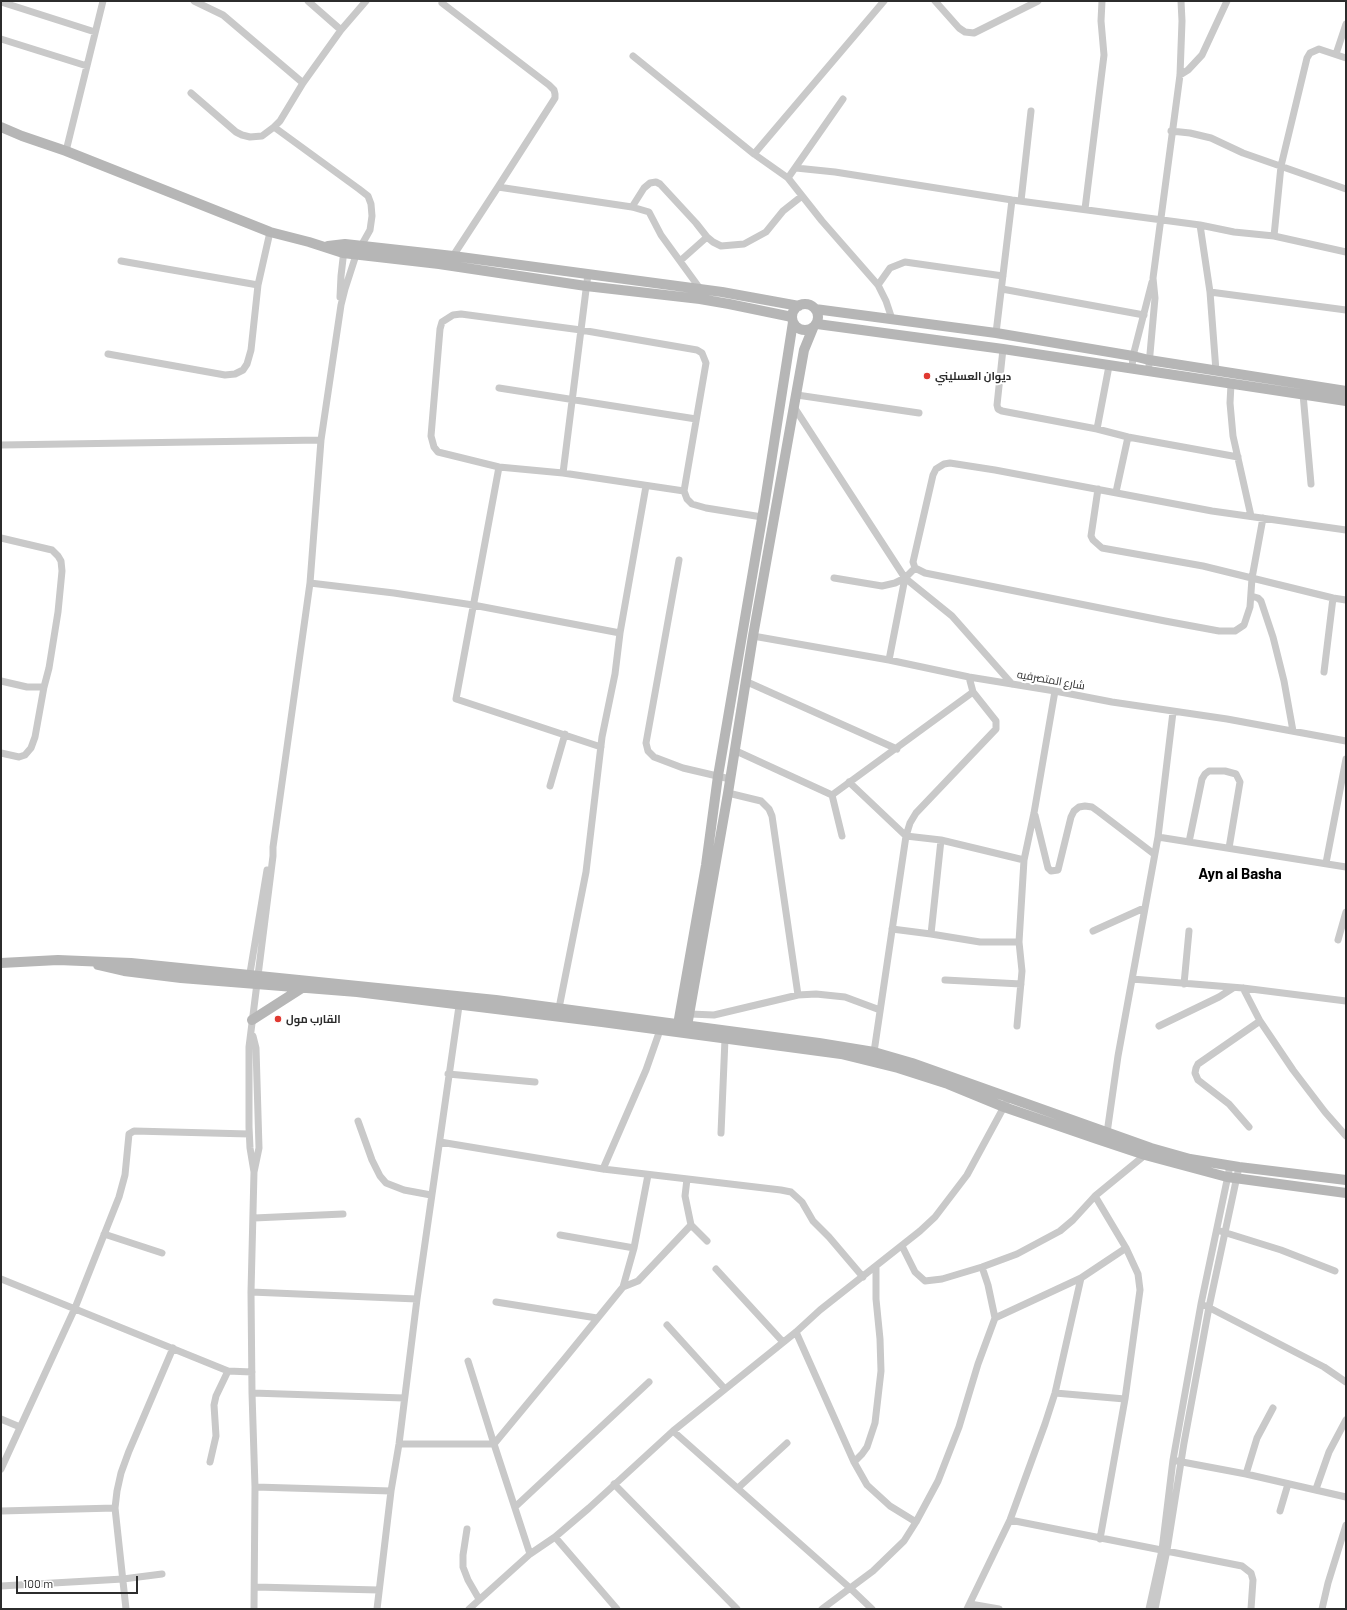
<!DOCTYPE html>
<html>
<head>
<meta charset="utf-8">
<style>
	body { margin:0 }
	#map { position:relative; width:1347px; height:1610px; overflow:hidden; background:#fff; font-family:Barlow,sans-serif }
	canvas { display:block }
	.frame { position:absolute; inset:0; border:2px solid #2c2c2c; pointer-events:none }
	.scale { position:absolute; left:16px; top:1576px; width:122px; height:18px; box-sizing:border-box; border:2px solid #2c2c2c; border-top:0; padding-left:5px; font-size:12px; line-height:14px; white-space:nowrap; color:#2c2c2c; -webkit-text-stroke:3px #fff; paint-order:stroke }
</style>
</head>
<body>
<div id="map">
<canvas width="1347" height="1610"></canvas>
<div class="frame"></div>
<div class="scale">100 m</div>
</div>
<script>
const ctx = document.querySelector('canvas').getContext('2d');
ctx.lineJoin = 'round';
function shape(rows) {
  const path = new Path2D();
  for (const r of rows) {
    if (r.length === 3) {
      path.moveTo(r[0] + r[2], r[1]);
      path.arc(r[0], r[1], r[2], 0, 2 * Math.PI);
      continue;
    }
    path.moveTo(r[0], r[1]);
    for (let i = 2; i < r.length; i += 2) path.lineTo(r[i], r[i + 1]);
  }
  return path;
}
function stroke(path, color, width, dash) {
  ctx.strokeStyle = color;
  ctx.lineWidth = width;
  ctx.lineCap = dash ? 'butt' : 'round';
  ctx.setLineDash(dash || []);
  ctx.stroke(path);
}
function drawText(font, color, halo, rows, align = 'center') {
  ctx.font = font + ' Barlow,Cairo,sans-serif';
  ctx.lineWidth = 4;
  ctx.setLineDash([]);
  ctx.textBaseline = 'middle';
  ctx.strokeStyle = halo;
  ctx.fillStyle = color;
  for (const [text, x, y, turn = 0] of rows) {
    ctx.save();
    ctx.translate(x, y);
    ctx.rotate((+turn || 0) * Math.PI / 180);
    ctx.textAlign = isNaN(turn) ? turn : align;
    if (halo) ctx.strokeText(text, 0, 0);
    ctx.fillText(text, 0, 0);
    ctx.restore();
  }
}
stroke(shape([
	[194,1,223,15,303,83],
	[935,1,959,28,965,32,974,33,1038,1],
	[1,2,95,32],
	[442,3,549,85,554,90,555,94,555,98,498,187,453,256],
	[341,30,366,1],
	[1,39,87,66],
	[1336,54,1346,24],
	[633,56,754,154,788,178,843,99],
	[1180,75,1188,70,1202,55,1227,1],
	[191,93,236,132,242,135,250,137,262,136,274,127,359,189,368,196,371,204,372,216,370,230,356,255,345,289,341,305,321,440,310,583],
	[274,127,280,121,303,83,341,30,308,1],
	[1171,131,1190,133,1211,138,1243,153,1346,189],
	[66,151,103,1],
	[754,154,884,1],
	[796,168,835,172,1012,200,1200,225,1234,232,1274,236,1346,252],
	[788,178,822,221,878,285,886,301,892,319],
	[498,187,632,207,649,212,661,235,701,290],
	[1021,201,1031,111],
	[632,207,644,188,650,183,656,182,660,184,696,223,707,237,680,261],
	[1085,209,1104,55,1101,21,1102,1],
	[1200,225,1210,292,1216,371],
	[1274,236,1281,166,1307,58,1310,53,1319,49,1346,58],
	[707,237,713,242,721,246,744,244,766,232,783,211,802,196],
	[121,261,258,285,270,232],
	[878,285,890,268,905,262,1003,276],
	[1002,289,1144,315],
	[1210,292,1346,310],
	[340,297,341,276,344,250],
	[996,333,1012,200],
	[1003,349,997,405,998,409,1002,411,1097,429,1128,437,1238,457],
	[108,354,225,375,235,374,243,370,247,364,251,350,258,285],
	[1149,365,1155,298,1153,278,1180,75,1182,21,1181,1],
	[1132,368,1133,356,1152,282],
	[1231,384,1230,403,1233,436,1251,516],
	[499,388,696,419],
	[1303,394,1311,484],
	[797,395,919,413],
	[794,407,905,578,952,616,1012,684],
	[1097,429,1109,366],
	[1,445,321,440],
	[499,467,456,699,601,747],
	[563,473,588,274],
	[1098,489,1091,536,1093,540,1102,548,1203,566,1333,598,1346,600],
	[684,491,563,473,499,467,438,452,434,447,431,436,440,329,442,322,453,315,461,314,581,330,697,350,702,353,706,363,684,491,687,499,692,504,706,508,762,517],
	[1116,492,1128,437],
	[1,538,52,550,58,556,61,561,62,571,58,612,49,668,44,687,27,687,1,681],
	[679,560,646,743,648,751,654,757,683,768,730,779],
	[915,568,925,573,1165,621,1219,631,1235,631,1244,625,1250,607,1252,578,1263,518],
	[834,578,882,586,895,583,905,578],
	[1251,596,1258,598,1261,601,1273,637,1284,681,1293,731],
	[753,636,889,660,969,677,1055,691,1112,702,1227,719,1346,741],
	[889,660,905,578,915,568,913,562,933,475,936,469,944,464,950,463,995,470,1212,511,1346,530],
	[1324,672,1333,598],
	[745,681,897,749],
	[734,750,832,795,842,836],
	[1,753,19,757,25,755,31,748,35,737,44,687],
	[849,782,906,836,941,840,1024,860],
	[550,786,565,734],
	[728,793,761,801,769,809,772,816,798,995],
	[832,795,973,692],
	[1035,815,1048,868,1051,871,1058,870,1071,817,1074,811,1079,807,1085,806,1092,807,1099,812,1154,854],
	[1158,837,1346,867],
	[1189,842,1202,779,1205,774,1209,771,1225,771,1236,774,1240,782,1229,848],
	[1326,863,1346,759],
	[892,929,931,934,980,942,1019,942,1022,971,1017,1026],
	[1093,931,1144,908],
	[931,934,941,840],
	[1338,940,1346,912],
	[1019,942,1024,860,1034,813,1055,691],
	[249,979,267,870],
	[1132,979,1243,988,1346,1001],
	[945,980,1021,984],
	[1184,984,1189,931],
	[1243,988,1260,1021,1293,1070,1325,1112,1346,1136],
	[559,1008,586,872,602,737,615,674,620,633,646,486],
	[690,1014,714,1015,798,995,816,994,845,997,880,1010],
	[1159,1026,1219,997,1233,988],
	[253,1036,256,1048,259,1148,254,1172,251,1292,252,1393,255,1487,254,1609],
	[874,1052,906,836,910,823,916,813,996,729,996,721,973,692,969,677],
	[448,1074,535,1082],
	[358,1121,372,1160,380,1176,386,1183,404,1190,431,1195],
	[1249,1127,1229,1104,1198,1080,1195,1073,1196,1068,1198,1064,1260,1021],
	[721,1133,725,1039],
	[1107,1133,1118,1056,1158,837,1173,712],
	[440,1142,603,1169,781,1190,791,1192,802,1202,813,1221,829,1237,863,1277],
	[603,1169,646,1070,660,1030],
	[254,1172,250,1148,249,1127,249,1047,273,856,273,847,310,583,394,593,473,605,620,633],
	[687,1179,685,1196,691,1225,707,1241],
	[1095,1196,1126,1248,1138,1274,1140,1290,1125,1399,1100,1539],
	[254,1218,343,1214],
	[1220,1231,1281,1250,1335,1271],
	[104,1234,162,1253],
	[560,1235,634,1248],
	[902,1246,915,1272,925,1281,942,1279,982,1267,1017,1254,1060,1231,1073,1220,1095,1196,1145,1155],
	[716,1269,783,1342],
	[1,1279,228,1371,252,1372],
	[623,1287,638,1281,691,1225],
	[251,1292,417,1299],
	[496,1302,597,1318],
	[1206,1306,1324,1367,1346,1382],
	[995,1318,1081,1278,1126,1248],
	[667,1325,725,1389],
	[796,1332,854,1462,867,1485,890,1506,916,1522],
	[468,1361,494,1444,530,1554],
	[252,1393,404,1398],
	[1055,1393,1125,1399],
	[1,1419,20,1427],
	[673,1431,850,1588,872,1609],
	[399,1444,494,1444,566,1357,623,1287,634,1248,648,1175],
	[1177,1461,1246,1474,1346,1497],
	[210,1462,216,1436,214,1405,216,1396,228,1371],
	[854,1462,862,1454,867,1447,875,1423,881,1371,880,1339,876,1299,876,1266],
	[1,1469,75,1308,119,1197,125,1175,129,1134,134,1131,249,1134],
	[1246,1474,1257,1438,1273,1408],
	[614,1484,737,1609],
	[255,1487,391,1491],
	[738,1488,787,1443],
	[1316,1489,1329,1452,1346,1420],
	[515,1507,649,1382],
	[1,1511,115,1508],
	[1280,1511,1288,1484],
	[1010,1520,1242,1566,1251,1573,1253,1580,1251,1609],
	[467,1529,463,1555,463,1567,468,1580,479,1599],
	[555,1537,617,1609],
	[1,1586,123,1579,162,1574],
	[255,1587,379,1590],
	[970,1604,999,1609],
	[126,1609,115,1508,117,1491,121,1473,129,1451,173,1348],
	[377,1609,391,1491,399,1444,417,1299,459,1006],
	[469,1609,530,1554,555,1537,589,1508,673,1431,796,1332,820,1310,920,1231,935,1217,967,1175,1006,1103],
	[822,1609,873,1571,904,1541,916,1522,938,1481,959,1427,978,1364,995,1318,988,1285,982,1267],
	[967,1609,1010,1520,1045,1424,1055,1393,1081,1278],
	[1149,1609,1162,1550,1173,1460,1201,1304,1230,1166],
	[1155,1609,1167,1550,1184,1443,1209,1307,1239,1167],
	[1322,1609,1328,1583,1346,1525]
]), '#c9c9c9', 7);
stroke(shape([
	[1,127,22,136,66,151,270,232,309,242,343,253,439,264,586,286,700,299,729,304,792,317],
	[328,246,345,244,453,256,722,292,799,306],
	[805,317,13],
	[815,309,996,333,1133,356,1149,360,1346,391],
	[817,324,1003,349,1346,401],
	[1,963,58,960,131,963,496,1000,819,1043,874,1052,912,1063,1151,1148,1190,1159,1239,1167,1346,1180],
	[98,965,124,971,181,978,357,992,602,1022,841,1054,898,1068,948,1084,1004,1107,1097,1139,1145,1155,1227,1177,1346,1193],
	[252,1020,302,988],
	[677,1030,706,865,718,776,765,501,793,322],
	[686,1032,728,793,753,636,804,350,813,328]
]), '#b6b6b6', 10);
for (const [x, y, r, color] of [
	[927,376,4,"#e03931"],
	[278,1019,4,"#e03931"]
]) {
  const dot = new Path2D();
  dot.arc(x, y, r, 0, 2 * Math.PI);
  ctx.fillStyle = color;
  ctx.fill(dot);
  stroke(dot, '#fff', 1.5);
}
drawText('bold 11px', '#2c2c2c', '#fff', [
	["ديوان العسليني",935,376],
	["القارب مول",286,1019]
], 'left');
drawText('11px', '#2c2c2c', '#fff', [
	["شارع المتصرفيه",1051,680,10]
]);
drawText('bold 15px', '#000', '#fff', [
	["Ayn al Basha",1240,874]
]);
</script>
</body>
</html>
